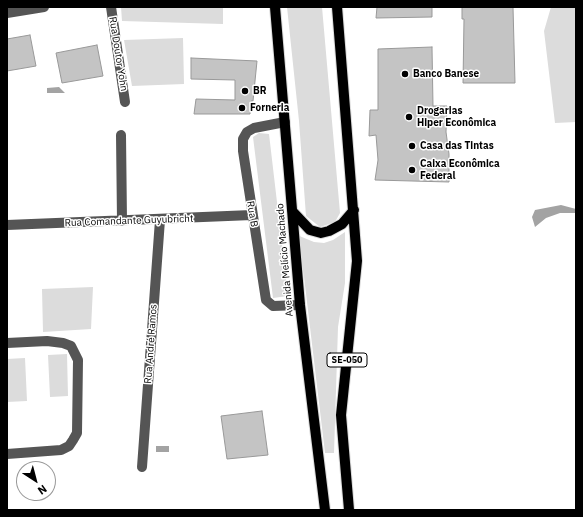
<!DOCTYPE html>
<html>
<head>
<meta charset="utf-8">
<style>
	body { margin:0 }
	#map { position:relative; width:583px; height:517px; overflow:hidden; background:#fff; font-family:"IBM Plex Sans",sans-serif }
	canvas { display:block }
	.frame { position:absolute; inset:0; border:8px solid #000; pointer-events:none }
	.north { position:absolute; left:16px; top:461px; width:40px; height:40px; box-sizing:border-box; background:#fff; border:1px solid #999; border-radius:50%; rotate:144deg; font-size:11px; font-weight:700; line-height:16px; text-align:center; color:#000 }
	.north::after { content:''; display:block; margin:auto; width:14px; height:18px; background:#000; clip-path:polygon(50% 0,100% 100%,50% 72%,0 100%) }
</style>
</head>
<body>
<div id="map">
<canvas width="583" height="517"></canvas>
<div class="frame"></div>
<div class="north">N</div>
</div>
<script>
const ctx = document.querySelector('canvas').getContext('2d');
ctx.lineJoin = 'round';
function paint(path, color) {
  ctx.fillStyle = color;
  ctx.fill(path, 'evenodd');
}
function shape(rows) {
  const path = new Path2D();
  for (const r of rows) {
    path.moveTo(r[0], r[1]);
    for (let i = 2; i < r.length; i += 2) path.lineTo(r[i], r[i + 1]);
  }
  return path;
}
function stroke(path, color, width, dash) {
  ctx.strokeStyle = color;
  ctx.lineWidth = width;
  ctx.lineCap = dash ? 'butt' : 'round';
  ctx.setLineDash(dash || []);
  ctx.stroke(path);
}
function drawText(font, color, halo, rows, align = 'center') {
  ctx.font = font + ' "IBM Plex Sans",sans-serif';
  ctx.lineWidth = 3;
  ctx.setLineDash([]);
  ctx.textBaseline = 'middle';
  ctx.strokeStyle = halo;
  ctx.fillStyle = color;
  for (const [text, x, y, turn = 0] of rows) {
    ctx.save();
    ctx.translate(x, y);
    ctx.rotate((+turn || 0) * Math.PI / 180);
    ctx.textAlign = isNaN(turn) ? turn : align;
    if (halo) ctx.strokeText(text, 0, 0);
    ctx.fillText(text, 0, 0);
    ctx.restore();
  }
}
paint(shape([
	[121,7,223,7,223,24,122,21],
	[287,7,322,7,340,213,335,222,320,227,306,216,299,121],
	[551,7,576,7,576,122,555,123,544,31],
	[183,38,184,84,132,86,124,40],
	[259,133,269,134,288,296,273,298,253,137],
	[345,232,345,283,338,327,334,453,325,453,304,277,297,235,314,242,324,243,333,240],
	[93,287,91,329,43,332,42,289],
	[67,354,68,396,50,397,48,355],
	[25,358,27,401,7,402,7,359]
]), '#dcdcdc');
paint(shape([
	[59,87,65,93,47,93,47,88],
	[561,205,576,209,576,213,560,213,546,218,535,227,532,217,535,210],
	[156,446,169,446,169,452,156,452]
]), '#a3a3a3');
const building = shape([
	[377,7,432,7,432,17,376,18,377,7],
	[462,7,513,7,515,83,463,83,464,19,462,19,462,7],
	[30,35,36,66,7,71,7,39,30,35],
	[97,45,103,76,62,83,56,53,97,45],
	[432,47,433,106,447,106,446,132,449,154,449,182,375,180,378,160,376,135,369,136,370,110,378,110,378,49,432,47],
	[191,58,257,61,253,101,251,101,250,114,194,114,196,99,235,100,235,80,191,79,191,58],
	[262,411,268,455,227,459,221,416,262,411]
]);
paint(building, '#c4c4c4');
stroke(building, '#999', 1);
const major = shape([
	[275,7,300,305,325,510],
	[337,7,357,261,341,415,349,510],
	[292,211,310,230,321,233,329,231,342,224,354,210]
]);
stroke(major, '#dbdbdb', 12);
stroke(shape([
	[111,7,125,102],
	[7,13,44,7],
	[285,122,254,128,247,132,243,139,243,151,266,300,273,306,300,305],
	[121,135,122,221],
	[7,225,252,215],
	[7,343,47,341,63,343,71,346,78,360,77,433,73,440,69,446,61,450,7,454],
	[142,467,160,220]
]), '#555', 10);
stroke(major, '#000', 10);
for (const [x, y, r, color] of [
	[405,74,4,"#000"],
	[245,91,4,"#000"],
	[242,108,4,"#000"],
	[409,117,4,"#000"],
	[412,146,4,"#000"],
	[412,170,4,"#000"]
]) {
  const dot = new Path2D();
  dot.arc(x, y, r, 0, 2 * Math.PI);
  ctx.fillStyle = color;
  ctx.fill(dot);
  stroke(dot, '#fff', 1.5);
}
for (const [x, y, w] of [
	[347,360,40]
]) {
  const box = new Path2D();
  box.roundRect(x - w / 2, y - 7, w, 14, 3);
  ctx.fillStyle = '#fff';
  ctx.fill(box);
  stroke(box, '#000', 1);
}
drawText('bold 9px', '#000', null, [
	["SE-050",347,360]
]);
drawText('10px', '#000', '#fff', [
	["Rua Doutor Yohn",118,54,81],
	["Rua B",252,214,81],
	["Rua Comandante Guyubricht",129,221,-2],
	["Avenida Melício Machado",285,260,-95],
	["Rua André Ramos",151,344,-86]
]);
drawText('bold 10px', '#000', '#fff', [
	["Banco Banese",413,74],
	["BR",253,91],
	["Forneria",250,108],
	["Drogarias",417,111],
	["Hiper Econômica",417,123],
	["Casa das Tintas",420,146],
	["Caixa Econômica",420,164],
	["Federal",420,176]
], 'left');
</script>
</body>
</html>
